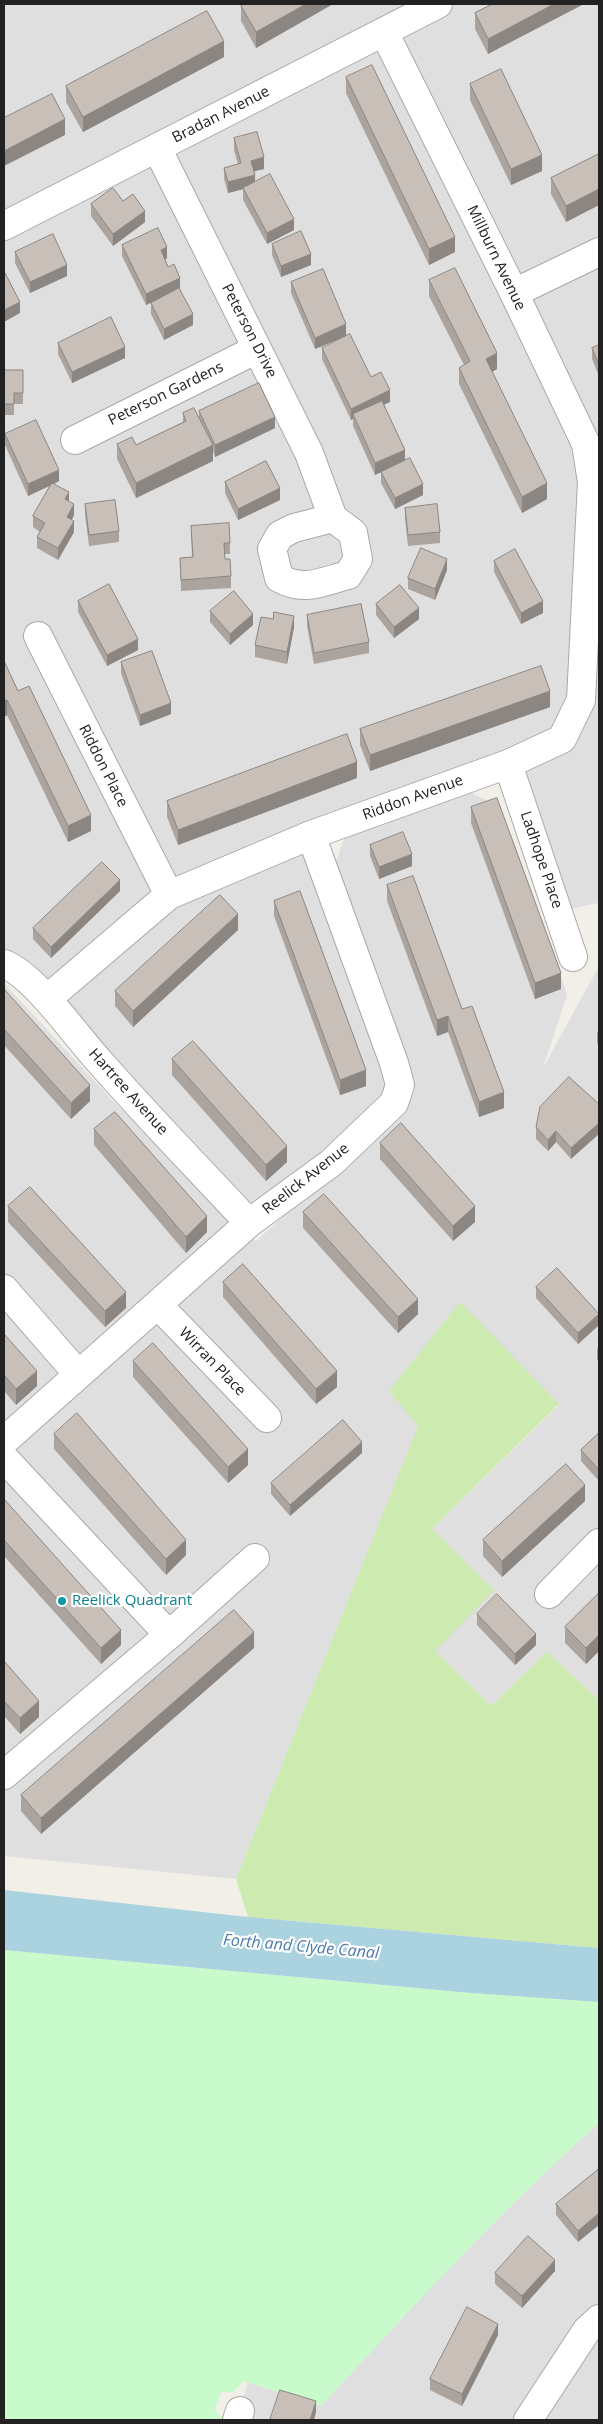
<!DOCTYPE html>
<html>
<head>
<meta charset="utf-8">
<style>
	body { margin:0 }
	#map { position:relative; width:603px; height:2424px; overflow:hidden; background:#f2efe9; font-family:"Open Sans",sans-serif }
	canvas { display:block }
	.frame { position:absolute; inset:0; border:5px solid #222; pointer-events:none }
</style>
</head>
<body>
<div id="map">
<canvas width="603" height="2424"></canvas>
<div class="frame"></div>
</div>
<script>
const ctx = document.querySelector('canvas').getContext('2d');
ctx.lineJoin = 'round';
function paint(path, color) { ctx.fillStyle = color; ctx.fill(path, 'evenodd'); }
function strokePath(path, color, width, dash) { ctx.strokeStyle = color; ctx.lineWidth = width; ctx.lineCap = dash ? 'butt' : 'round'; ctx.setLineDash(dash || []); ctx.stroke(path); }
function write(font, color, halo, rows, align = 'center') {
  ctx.font = font + ' "Open Sans",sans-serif'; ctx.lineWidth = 4.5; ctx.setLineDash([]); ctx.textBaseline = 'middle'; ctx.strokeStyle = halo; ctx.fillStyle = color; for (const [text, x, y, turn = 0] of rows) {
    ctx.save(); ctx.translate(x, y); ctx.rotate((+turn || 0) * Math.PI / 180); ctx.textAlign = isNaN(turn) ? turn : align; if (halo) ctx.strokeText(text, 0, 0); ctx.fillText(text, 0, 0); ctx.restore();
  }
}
const residential = new Path2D(`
	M4 4H599V915L597 903 558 912 508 764 311 835 400 1085 249 1223 4 964Z
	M468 791 496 805 549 941 567 995 543 1068 599 966V1700L547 1652 491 1706 435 1651 432 1529 559 1405 418 1426 236 1879 4 1856V983L113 1101 256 1241 406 1107 415 1090 407 1061 335 865 345 836Z
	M599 2123V2420H237L248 2382 321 2406 444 2272 549 2168Z`);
const grass = new Path2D(`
	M460 1302 559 1404 432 1529 494 1590 435 1651 491 1706 547 1652 599 1700V1948L248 1917 236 1879 418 1426 389 1391Z`);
const park = new Path2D(`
	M4 1950 471 1993 599 2002V2123C500 2211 411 2309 321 2406L244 2381 233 2392H221L215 2410 224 2420H4Z`);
const water = new Path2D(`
	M4 1890 248 1917 599 1948V2002L471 1993 4 1950Z`);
const street = new Path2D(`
	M384 32 514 293 586 444 592 482 599 485
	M157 148 309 453 333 518 353 533 358 559 348 575C321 582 304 592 279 578L272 549 280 535 294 528 333 518
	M4 226 438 4
	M514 293 599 252
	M75 440 257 349
	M38 636 169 895
	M508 764 573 957
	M4 964C34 975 76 1036 99 1061 147 1116 199 1169 249 1223
	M47 999 169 895 311 835 508 764 562 739 581 700 592 482
	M4 1289 78 1374
	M158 1305 267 1418
	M4 1441 249 1223 331 1163 394 1103 400 1085 394 1063 311 835
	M4 1458 169 1635
	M549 1594 599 1543
	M4 1775 169 1635 255 1558
	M237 2420 240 2411
	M528 2420 587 2330 599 2319`);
const wall = new Path2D(`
	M333 4 256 48 241 21V6Z
	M493 4 488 54 475 29V13Z
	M224 57 83 132 66 102V86Z
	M346 77 455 252 429 265 346 93Z
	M470 84 542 171 511 185 470 100Z
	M234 138 264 169 254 171 255 182 294 230 267 244 243 200V189L228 193 224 179V168L238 164 234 150Z
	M599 154V205L566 222 551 194V178Z
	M123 201 145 222 113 246 91 216V204Z
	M272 244 311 265 281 277 272 255Z
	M122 245 167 258 165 260 180 289 193 325 164 340 151 314V303L157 300 146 305 122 256Z
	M15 252 67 276 30 293 15 263Z
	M429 280 497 369 492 372 547 499 522 513 459 384V368L464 365 429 296Z
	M291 282 346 336 315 349 291 293Z
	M58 343 125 358 72 383 58 354Z
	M599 345V376L592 359V348Z
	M322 348 371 377 390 402 384 404 405 460 423 495 395 509 381 483V472L375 475 353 426V419L351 420 322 359Z
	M4 370H23V404H14V415H4Z
	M199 411 275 428 215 457 213 451V461L136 498 117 459V444L136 445 183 422V413L199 417Z
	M5 434 59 481 54 484 69 501 74 515 72 520 74 532 58 560 37 548V537L40 532 33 527V516L50 486 28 496 5 445Z
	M225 482 280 500 238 520 225 493Z
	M85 504 119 531V542L89 546 85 515Z
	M405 508 440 532V543L408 546 405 519Z
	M191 526 230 543V554H225V559L231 576V588L181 591 180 558 192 557Z
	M494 561 543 613 521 624 494 572Z
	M447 570 435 600 408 589V578Z
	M78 601 138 650 107 666 78 612Z
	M376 604 419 619 394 638 376 615Z
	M210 611 253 625 230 645 210 622Z
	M307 615 369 642V653L314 664 307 626Z
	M294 627 287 664 255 657V645Z
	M4 661 18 691 91 831 68 842 7 715 4 717Z
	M121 662 171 714 140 726 121 673Z
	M550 707 370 771 360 745V729Z
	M357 778 178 845 167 817V801Z
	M471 807 561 989 535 999 471 823Z
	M370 845 412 866 379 879 370 856Z
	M387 885 462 1009 504 1108 479 1117 448 1032 437 1036 387 901Z
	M120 891 51 958 33 939V928Z
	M274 901 366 1086 340 1095 274 916Z
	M238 930 133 1027 115 1006V991Z
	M4 989 90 1101 71 1119 4 1045Z
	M599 1030V1045L597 1043V1032Z
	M172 1059 287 1162 266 1181 172 1075Z
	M599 1104 571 1159 556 1142 548 1151 536 1139V1127Z
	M94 1129 207 1232 186 1253 94 1145Z
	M380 1143 475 1222 453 1241 380 1159Z
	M8 1206 126 1308 105 1327 8 1222Z
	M303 1212 418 1314 398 1333 303 1228Z
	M223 1282 337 1387 316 1404 223 1297Z
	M536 1287 599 1314V1325L578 1344 536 1298Z
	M4 1334 37 1386 16 1405 4 1391Z
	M599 1347V1362L597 1360V1349Z
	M133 1361 248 1465 228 1483 133 1377Z
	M599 1433V1481L581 1461V1450Z
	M54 1434 186 1555 166 1575 54 1449Z
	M362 1453 290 1516 271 1494V1483Z
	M4 1499 121 1645 101 1664 4 1556Z
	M585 1501 502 1577 483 1556V1540Z
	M599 1593V1651L586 1664 565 1643V1627Z
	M477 1614 536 1645 515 1665 477 1625Z
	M254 1648 41 1834 21 1811V1795Z
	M4 1661 39 1717 20 1734 4 1716Z
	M599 2169 578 2242 556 2215V2204Z
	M555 2271 522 2308 495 2284V2273Z
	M498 2335 462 2406 430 2390V2379Z`);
const shadedWall = new Path2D(`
	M306 4H333L256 48V32Z
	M554 4H584L488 54V39Z
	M224 41V57L83 132V117Z
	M65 119V135L4 166V151Z
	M542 155V171L511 185V169Z
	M264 157V169L251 172V161Z
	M255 175V186L228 193V182Z
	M599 189V205L566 222V206Z
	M145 211V222L113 246V234Z
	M294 219V230L267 244V233Z
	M455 237V252L429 265V249Z
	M167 247V258L161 262V250Z
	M311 254V265L281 277V266Z
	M67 265V276L30 293V282Z
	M180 278V289L146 305V294Z
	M20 302V313L4 322V310Z
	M193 314V325L164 340V329Z
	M346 324V336L315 349V338Z
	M125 347V358L72 383V372Z
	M497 353V369L486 375V359Z
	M390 390V402L355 418 353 414V419L351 420V409Z
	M275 417V428L215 457V445Z
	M213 445V461L136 498V483Z
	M405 450V461L375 475V463Z
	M59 470V481L28 496V484Z
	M547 483V499L522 513V497Z
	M423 484V495L395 509V498Z
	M280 488V500L238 520V509Z
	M69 492V504L65 499Z
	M74 504V515L67 528V517Z
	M74 521V532L58 560V548Z
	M447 559V570L435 600V589Z
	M543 601V613L521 624V613Z
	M419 608V619L394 638V627Z
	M253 614V625L230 645V634Z
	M294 616V627L287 664V652Z
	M138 639V650L107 666V655Z
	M550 691V707L370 771V755Z
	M7 700V715L4 717V701Z
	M171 703V714L140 726V715Z
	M357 762V778L178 845V830Z
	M91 815V831L68 842V826Z
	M412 854V866L379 879V867Z
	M120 880V891L51 958V947Z
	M238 914V930L133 1027V1011Z
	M561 973V989L535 999V983Z
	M448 1016V1032L437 1036V1020Z
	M366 1070V1086L340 1095V1080Z
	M90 1085V1101L71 1119V1103Z
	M504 1092V1108L479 1117V1102Z
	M599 1123V1134L571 1159V1148Z
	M556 1131V1142L548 1151V1140Z
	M287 1146V1162L266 1181V1165Z
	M475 1206V1222L453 1241V1226Z
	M207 1216V1232L186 1253V1237Z
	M126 1292V1308L105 1327V1311Z
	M418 1299V1314L398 1333V1317Z
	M599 1314V1325L578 1344V1333Z
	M37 1371V1386L16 1405V1389Z
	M337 1371V1387L316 1404V1389Z
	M362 1442V1453L290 1516V1505Z
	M248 1449V1465L228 1483V1467Z
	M585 1485V1501L502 1577V1561Z
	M186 1540V1555L166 1575V1559Z
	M121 1630V1645L101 1664V1648Z
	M254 1632V1648L41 1834V1818Z
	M536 1634V1645L515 1665V1654Z
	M599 1635V1651L586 1664V1648Z
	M39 1701V1717L20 1734V1718Z
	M599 2213V2225L578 2242V2231Z
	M555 2260V2271L522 2308V2296Z
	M498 2324V2335L462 2406V2394Z
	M316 2401V2412L314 2420H310Z`);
const building = new Path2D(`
	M244 4H306L256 32 241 6Z
	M493 4H554L488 39 475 13Z
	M207 11 224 41 83 117 66 86Z
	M372 65 455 237 429 249 346 77Z
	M501 69 542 155 511 169 470 84Z
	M52 94 65 119 4 151V118Z
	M257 132 264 157 251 161 255 175 228 182 224 168 241 163 234 138Z
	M599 154V189L566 206 551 178Z
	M270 174 294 219 267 233 243 188Z
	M113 188 123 201 133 194 145 211 113 234 91 204Z
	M158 228 167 247 161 250 168 267 174 264 180 278 146 294 122 245Z
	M301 231 311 254 281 266 272 244Z
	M53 234 67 265 30 282 15 252Z
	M455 268 497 353 486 359 547 483 522 497 459 368 470 361 429 280Z
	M323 269 346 324 315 338 291 282Z
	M5 273 20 302 4 310V274Z
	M179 288 193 314 164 329 151 303Z
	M111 317 125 347 72 372 58 343Z
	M350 334 371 377 381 372 390 390 351 409 322 348Z
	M599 345V365L592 348Z
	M4 370H23V393H14V404H4Z
	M259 383 275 417 215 445 199 411Z
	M382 401 405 450 375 463 353 414Z
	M194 408 213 445 136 483 117 444 132 437 136 445 186 421 183 413Z
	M36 420 59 470 28 484 5 434Z
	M410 458 423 484 395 498 381 472Z
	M266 461 280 488 238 509 225 482Z
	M52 483 69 492 65 499 74 504 67 517 74 521 58 548 37 537 45 523 33 516Z
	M115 500 119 531 89 535 85 504Z
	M437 504 440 532 408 535 405 508Z
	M229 523 230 543H224L225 559H230L231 576 181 580 180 558 193 557 191 526Z
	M421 548 447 559 435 589 408 578Z
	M515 549 543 601 521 613 494 561Z
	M109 584 138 639 107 655 78 601Z
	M400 585 419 608 394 627 376 604Z
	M234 591 253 614 230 634 210 611Z
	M361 604 369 642 314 653 307 615Z
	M274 612 294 616 287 652 255 645 261 617 273 619Z
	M152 651 171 703 140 715 121 662Z
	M4 661 18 691 29 686 91 815 68 826 7 700 4 701Z
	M541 666 550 691 370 755 360 729Z
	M347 734 357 762 178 830 167 801Z
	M497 798 561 973 535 983 471 807Z
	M403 832 412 854 379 867 370 845Z
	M102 862 120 880 51 947 33 928Z
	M413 876 462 1009 472 1006 504 1092 479 1102 448 1016 437 1020 387 885Z
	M300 891 366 1070 340 1080 274 901Z
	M220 895 238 914 133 1011 115 991Z
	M4 989 90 1085 71 1103 4 1029Z
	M193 1041 287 1146 266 1165 172 1059Z
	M569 1077 599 1104V1123L571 1148 556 1131 548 1140 536 1127 540 1107Z
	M115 1112 207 1216 186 1237 94 1129Z
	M401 1123 475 1206 453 1226 380 1143Z
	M30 1187 126 1292 105 1311 8 1206Z
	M324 1194 418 1299 398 1317 303 1212Z
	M243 1264 337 1371 316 1389 223 1282Z
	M557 1268 599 1314 578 1333 536 1287Z
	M4 1334 37 1371 16 1389 4 1375Z
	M153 1343 248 1449 228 1467 133 1361Z
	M77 1413 186 1540 166 1559 54 1434Z
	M343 1420 362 1442 290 1505 271 1483Z
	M599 1433V1470L581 1450Z
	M566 1464 585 1485 502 1561 483 1540Z
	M4 1499 121 1630 101 1648 4 1540Z
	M599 1593V1635L586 1648 565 1627Z
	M497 1594 536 1634 515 1654 477 1614Z
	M234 1610 254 1632 41 1818 21 1795Z
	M4 1661 39 1701 20 1718 4 1701Z
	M599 2169V2213L578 2231 556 2204Z
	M528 2236 555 2260 522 2296 495 2273Z
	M467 2307 498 2324 462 2394 430 2379Z
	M280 2390 316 2401 310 2420H270Z`);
const markers = [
	[62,1601,5,"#0f9aa8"]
];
const streetNames = [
	["Bradan Avenue",221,115,-27],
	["Millburn Avenue",496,258,64],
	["Peterson Drive",249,331,63],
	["Peterson Gardens",166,394,-26],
	["Riddon Place",103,766,63],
	["Riddon Avenue",413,798,-20],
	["Ladhope Place",541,860,71],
	["Hartree Avenue",128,1092,48],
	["Reelick Avenue",306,1179,-38],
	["Wirran Place",212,1362,46]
];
const cultureNames = [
	["Reelick Quadrant",72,1601]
];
const waterNames = [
	["Forth and Clyde Canal",301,1947,5]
];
paint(residential, '#e0dfdf');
paint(grass, '#cdebb0');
paint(park, '#c8facc');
paint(water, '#aad3df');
strokePath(street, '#a9a9a9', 30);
strokePath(street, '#fff', 28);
paint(wall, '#aba49e');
paint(shadedWall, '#8b8681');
paint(building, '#c7bfb8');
strokePath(building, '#8b8681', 1);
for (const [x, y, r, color] of markers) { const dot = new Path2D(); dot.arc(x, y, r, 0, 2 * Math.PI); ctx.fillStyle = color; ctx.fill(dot); strokePath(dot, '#fff', 2); }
write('15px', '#222', '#fff', streetNames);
write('15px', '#0d838f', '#fff', cultureNames, 'left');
write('italic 16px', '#4a7aab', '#fff', waterNames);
</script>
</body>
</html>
